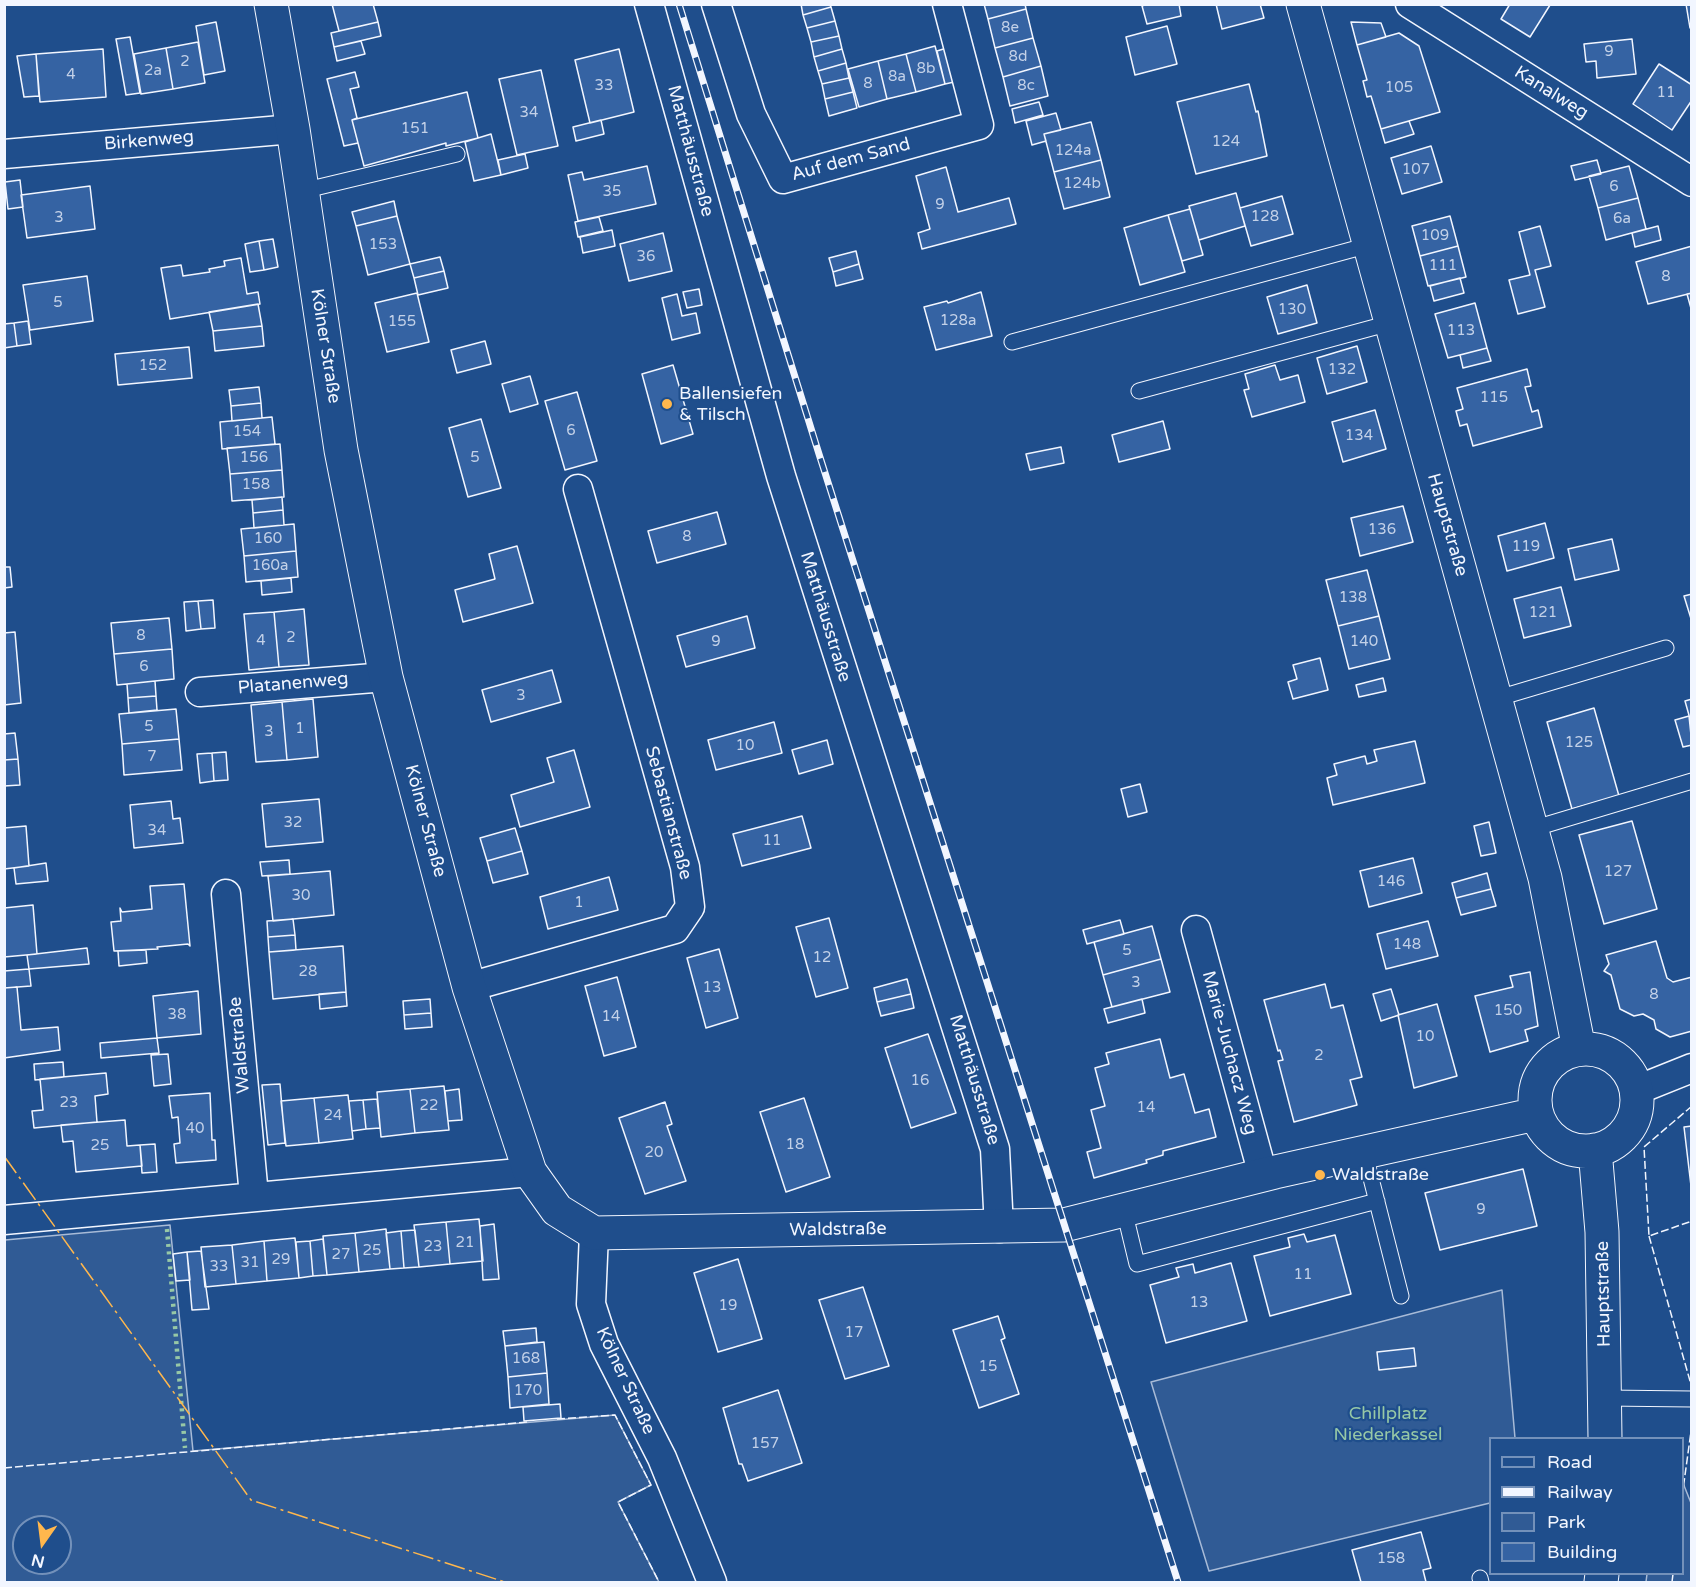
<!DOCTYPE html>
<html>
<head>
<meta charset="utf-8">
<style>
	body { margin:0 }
	#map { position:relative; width:1696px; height:1587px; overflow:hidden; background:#1f4e8c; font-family:"Varela Round",sans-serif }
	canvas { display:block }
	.frame { position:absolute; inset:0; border:6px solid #f2f6ff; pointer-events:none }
	.legend { position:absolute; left:1489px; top:1437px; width:195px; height:138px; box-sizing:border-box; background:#1f4e8c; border:2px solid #7391ba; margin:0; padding:8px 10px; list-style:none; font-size:18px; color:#f2f6ff }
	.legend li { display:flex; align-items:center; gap:12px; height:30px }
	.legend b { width:30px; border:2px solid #7391ba }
	.north { position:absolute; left:12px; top:1515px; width:60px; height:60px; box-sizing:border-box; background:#1f4e8c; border:2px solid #7391ba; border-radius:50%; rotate:194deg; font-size:16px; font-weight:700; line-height:24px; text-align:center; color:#f2f6ff }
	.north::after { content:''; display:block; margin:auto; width:21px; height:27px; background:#ffb74d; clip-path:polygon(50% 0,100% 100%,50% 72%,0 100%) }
</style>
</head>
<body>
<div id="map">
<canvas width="1696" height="1587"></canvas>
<div class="frame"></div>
<ul class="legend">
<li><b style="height:8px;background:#1f4e8c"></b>Road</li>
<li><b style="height:8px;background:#f2f6ff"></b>Railway</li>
<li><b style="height:16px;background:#305b95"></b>Park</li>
<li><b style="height:16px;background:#3563a3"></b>Building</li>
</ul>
<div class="north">N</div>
</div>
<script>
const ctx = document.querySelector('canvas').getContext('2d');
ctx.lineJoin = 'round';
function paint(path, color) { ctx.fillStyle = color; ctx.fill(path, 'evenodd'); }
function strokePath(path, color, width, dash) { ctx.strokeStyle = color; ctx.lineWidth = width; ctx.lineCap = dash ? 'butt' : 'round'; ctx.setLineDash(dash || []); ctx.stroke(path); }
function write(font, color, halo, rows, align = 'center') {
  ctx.font = font + ' "Varela Round",sans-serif'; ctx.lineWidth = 4.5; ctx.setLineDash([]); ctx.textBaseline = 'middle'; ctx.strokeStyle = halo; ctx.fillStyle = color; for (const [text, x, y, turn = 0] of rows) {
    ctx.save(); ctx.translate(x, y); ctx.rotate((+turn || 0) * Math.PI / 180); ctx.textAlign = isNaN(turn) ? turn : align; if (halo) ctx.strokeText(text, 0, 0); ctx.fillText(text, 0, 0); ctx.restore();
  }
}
const green = new Path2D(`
	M170 1225 193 1451 615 1415 651 1485 618 1502 659 1582H5V1240ZM24 1527H60V1563H24Z
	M1502 1290 1515 1438H1490V1503L1209 1571 1151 1382Z
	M1683 1483 1691 1503V1582H1646L1647 1574H1682Z`);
const building = new Path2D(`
	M332 4H373L378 22 339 31Z
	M801 4H830L831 7 803 15Z
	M984 4H1025L1026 9 988 19Z
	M1147 4H1179L1181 16 1147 24 1142 6Z
	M1216 4H1260L1264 18 1222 29Z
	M1510 4H1548L1550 5 1530 37 1501 19Z
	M1686 4H1692V28H1690Z
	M831 7 835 21 807 28 803 15Z
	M1026 9 1033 38 995 48 988 19Z
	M835 21 839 36 811 42 807 28Z
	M216 22 225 71 204 75 196 26Z
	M378 22 381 36 334 47 331 33Z
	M1351 22 1381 23 1386 37 1357 45Z
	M1167 26 1177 64 1135 75 1126 37Z
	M1399 33 1419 46 1440 112 1381 129 1371 96 1367 97 1363 81 1367 80 1357 45Z
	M839 36 842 49 814 57 811 42Z
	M130 37 140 93 126 95 116 39Z
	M1033 38 1041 66 1003 77 995 48Z
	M1632 39 1636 74 1597 78 1596 61 1586 62 1584 44Z
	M361 41 365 54 337 61 334 47Z
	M198 42 205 83 173 89 166 48Z
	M935 46 945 84 916 92 906 54Z
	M950 47 959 81 945 84 937 51Z
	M166 48 173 89 141 94 134 54Z
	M103 49 106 97 40 102 36 54Z
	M619 49 634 112 590 123 575 60Z
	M842 49 846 63 818 71 814 57Z
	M36 54 39 96 24 97 17 56Z
	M906 54 916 92 887 99 878 61Z
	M878 61 887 99 859 107 848 69Z
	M846 63 849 78 822 84 818 71Z
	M1659 64 1692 85V100L1672 130 1633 104Z
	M1041 66 1048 96 1010 106 1003 77Z
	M541 70 558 146 517 155 499 79Z
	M355 72 359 87 350 89 357 118 352 120 358 143 344 146 327 79Z
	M849 78 853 92 825 99 822 84Z
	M1249 84 1256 112 1258 111 1267 156 1196 174 1177 102Z
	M467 92 478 138 446 146V143L364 166 352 120Z
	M853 92 857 108 829 116 825 99Z
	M1039 102 1043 115 1015 123 1012 109Z
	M1056 113 1061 130 1044 134 1046 141 1032 145 1026 121Z
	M601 120 604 134 576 141 573 127Z
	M1409 121 1414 134 1385 143 1381 129Z
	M1091 122 1101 160 1054 172 1044 134Z
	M491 134 501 175 474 181 465 142Z
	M1431 146 1442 182 1402 194 1391 158Z
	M525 154 528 168 501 175 498 160Z
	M1101 160 1110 197 1064 209 1054 172Z
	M1597 160 1601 174 1575 180 1571 166Z
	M647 166 656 204 578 221 568 175 582 172 584 180Z
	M1629 166 1638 198 1598 208 1589 176Z
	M946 167 958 212 1009 198 1016 224 922 249 918 233 930 229 916 176Z
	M20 180 23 207 8 209 5 182Z
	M90 186 95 229 27 238 21 195Z
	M1236 193 1245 226 1199 240 1189 206Z
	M1282 196 1293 234 1251 246 1240 208Z
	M1638 198 1646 229 1606 240 1598 208Z
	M394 201 397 216 356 226 352 212Z
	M1190 209 1203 255 1182 261 1168 215Z
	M1168 215 1185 272 1140 285 1124 228Z
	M397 216 410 264 368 275 356 226Z
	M1450 216 1458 246 1420 256 1412 226Z
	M599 217 603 231 578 237 575 222Z
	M1540 226 1551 266 1535 270 1545 307 1518 314 1509 280 1530 275 1519 232Z
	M1658 226 1661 240 1635 247 1632 233Z
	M612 230 615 246 583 253 580 237Z
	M663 233 672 271 629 281 620 244Z
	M273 239 278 267 264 270 259 241Z
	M259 241 264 270 250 272 245 244Z
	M1458 246 1466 277 1428 286 1420 256Z
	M1692 246V293L1648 304 1636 262Z
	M856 251 859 264 833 272 829 258Z
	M440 257 444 271 414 278 410 264Z
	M241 258 247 294 258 292 260 304 170 319 161 268 181 265 183 276 210 272 209 269 225 266 224 261Z
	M859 264 863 279 836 286 833 272Z
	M444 271 448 288 418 295 414 278Z
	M87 276 93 321 30 330 23 285Z
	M1460 278 1464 293 1434 301 1430 286Z
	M1307 285 1317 323 1278 334 1267 297Z
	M699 289 702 305 687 308 683 292Z
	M981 292 992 336 936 350 924 307 947 301 948 303Z
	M417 293 429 342 387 352 375 303Z
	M1692 293V312L1687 294Z
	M677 294 682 316 696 313 700 333 672 340 662 298Z
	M1475 303 1487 348 1448 358 1435 314Z
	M258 304 262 326 213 331 209 312Z
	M28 321 31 344 17 346 14 323Z
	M14 323 17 346 4 348V324Z
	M262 326 264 346 215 351 213 331Z
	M485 341 491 364 457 373 451 350Z
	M1357 346 1367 382 1327 394 1317 358Z
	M189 347 192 378 118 385 115 354Z
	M1487 348 1491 361 1463 368 1460 355Z
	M673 365 693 434 661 444 642 374Z
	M1275 365 1280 380 1298 375 1305 402 1252 417 1244 390 1249 389 1245 374Z
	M1527 369 1531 386 1525 387 1532 412 1538 410 1542 427 1473 446 1467 424 1460 426 1456 411 1463 409 1457 388Z
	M530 376 538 404 510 412 502 384Z
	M259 387 261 403 231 406 229 390Z
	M577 392 597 461 565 470 545 401Z
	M261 403 262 418 232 421 231 406Z
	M1375 410 1386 449 1343 462 1332 422Z
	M272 417 275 444 222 449 220 422Z
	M481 419 501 488 468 497 449 428Z
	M1163 421 1170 449 1119 462 1112 435Z
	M280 444 282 470 230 474 227 448Z
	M1061 447 1064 463 1030 470 1026 454Z
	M282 470 284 497 232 501 230 474Z
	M282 497 283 510 253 513 252 500Z
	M1403 506 1413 542 1360 556 1351 518Z
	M283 510 284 525 254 528 253 513Z
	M717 512 726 544 657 563 648 531Z
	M1545 523 1554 558 1507 571 1498 536Z
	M294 524 296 551 244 556 241 529Z
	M1612 539 1619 570 1575 580 1568 549Z
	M517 546 533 603 463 622 455 590 495 579 489 554Z
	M296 551 298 577 246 582 244 556Z
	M4 567H10L12 587 4 588Z
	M1367 570 1379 616 1338 626 1326 580Z
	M291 578 292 592 262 595 261 581Z
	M1561 587 1571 626 1524 638 1514 599Z
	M1692 594V622L1684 596Z
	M213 600 215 628 201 629 198 601Z
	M198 601 201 629 186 631 184 602Z
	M304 609 309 665 279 667 274 612Z
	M274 612 279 667 249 670 244 614Z
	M747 616 755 648 686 667 677 636Z
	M1379 616 1390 659 1349 669 1338 626Z
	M169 618 172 649 114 654 111 623Z
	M15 632 21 703 4 705V633Z
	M172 649 174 679 117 685 114 654Z
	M1320 658 1328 690 1293 699 1288 682 1297 679 1293 665Z
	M552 670 561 702 491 722 482 690Z
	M1383 678 1386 691 1359 697 1356 685Z
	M155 681 156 696 128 698 127 684Z
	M156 696 157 710 129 713 128 698Z
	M313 699 318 757 287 760 282 702Z
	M1692 699V726L1685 701Z
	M282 702 287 760 256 762 251 705Z
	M1594 708 1619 796 1572 809 1547 722Z
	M176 709 179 739 122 744 119 714Z
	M1689 716 1692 745 1683 747 1675 720Z
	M774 722 782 753 716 770 708 740Z
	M15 733 18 759 4 760V734Z
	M179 739 182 770 124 775 122 744Z
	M827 740 833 764 799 774 792 750Z
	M1415 741 1425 783 1333 805 1327 778 1337 775 1334 764 1365 756 1367 764 1377 761 1374 750Z
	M574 750 590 807 520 827 511 795 554 782 547 758Z
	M226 752 228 780 214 781 212 753Z
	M212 753 214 781 200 783 197 754Z
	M18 759 20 785 4 786V760Z
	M1140 784 1147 812 1128 817 1121 789Z
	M319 799 323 842 266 847 262 804Z
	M171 801 173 819 180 818 183 843 134 848 130 805Z
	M802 816 811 848 742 866 733 834Z
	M1632 821 1657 909 1604 924 1579 835Z
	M1489 822 1496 853 1481 856 1474 826Z
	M26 826 29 866 4 869V828Z
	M515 828 522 851 487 861 480 838Z
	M522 851 528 874 493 883 487 861Z
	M1413 858 1422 893 1369 907 1360 871Z
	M289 860 290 874 262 876 260 862Z
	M46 863 48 881 16 884 14 868Z
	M330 871 334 915 273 921 268 876Z
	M1487 873 1491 889 1456 898 1452 883Z
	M609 877 618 910 548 929 540 897Z
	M184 884 190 946 188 944 157 947 158 949 114 951 111 922 121 921 120 908 122 912 152 909 150 886Z
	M1491 889 1496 906 1461 915 1456 898Z
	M33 905 37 954 4 957V908Z
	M829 918 848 988 816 997 796 927Z
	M293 919 295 935 268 937 267 921Z
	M1120 920 1124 934 1087 944 1083 930Z
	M1428 921 1438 956 1386 969 1377 934Z
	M1152 926 1161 959 1103 975 1094 942Z
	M295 935 296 950 269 952 268 937Z
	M1656 941 1667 978 1673 982 1692 977V1031L1670 1037 1656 1029 1654 1020 1643 1014 1634 1016 1620 1009 1611 975 1604 971 1609 964 1606 955Z
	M343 946 346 992 273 999 269 952Z
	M87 948 89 964 29 969 27 955Z
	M719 949 738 1018 706 1028 687 958Z
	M146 950 147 963 119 966 118 951Z
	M1161 959 1170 992 1112 1007 1103 975Z
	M29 969 31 986 4 988V971Z
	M1530 972 1538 1026 1525 1030 1528 1041 1490 1052 1475 996 1513 987 1510 976Z
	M617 977 636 1047 604 1056 585 986Z
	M907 979 911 994 877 1002 874 988Z
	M1325 984 1331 1008 1343 1005 1362 1077 1350 1080 1357 1105 1294 1122 1278 1061 1283 1060 1280 1050 1278 1051 1264 1000Z
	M17 987 21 1030 58 1027 60 1050 4 1058V988Z
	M1391 989 1399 1015 1381 1021 1373 994Z
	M198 991 201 1034 157 1038 153 996Z
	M346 992 347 1006 320 1009 319 994Z
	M911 994 914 1008 881 1016 877 1002Z
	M430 999 431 1013 404 1015 403 1001Z
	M1142 999 1145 1013 1108 1023 1104 1009Z
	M1437 1004 1457 1076 1414 1088 1398 1015Z
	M431 1013 432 1027 405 1029 404 1015Z
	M928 1034 956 1113 911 1128 885 1048Z
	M157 1038 159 1053 101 1058 100 1043Z
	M1160 1039 1170 1078 1184 1074 1195 1113 1209 1109 1216 1137 1163 1151V1155L1146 1160 1147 1163 1094 1178 1087 1152 1101 1148 1091 1110 1105 1106 1095 1068 1109 1064 1106 1053Z
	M168 1054 171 1084 154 1086 151 1055Z
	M63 1062 64 1077 35 1080 34 1064Z
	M106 1073 108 1094 95 1096 97 1122 34 1128 32 1111 43 1110 40 1079Z
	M280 1084 285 1143 268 1145 262 1085Z
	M444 1086 449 1130 415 1133 410 1089Z
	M410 1089 415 1133 381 1137 377 1092Z
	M459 1089 462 1120 448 1121 445 1091Z
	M210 1093 212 1140H215L216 1160 176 1163 174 1144 180 1143 178 1117 172 1118 169 1096Z
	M348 1095 353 1139 319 1143 314 1098Z
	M314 1098 319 1143 286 1146 281 1101Z
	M804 1098 830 1177 786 1192 760 1112Z
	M377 1099 380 1128 366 1129 363 1100Z
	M363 1100 366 1129 352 1131 349 1101Z
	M665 1102 672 1124 667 1126 686 1181 645 1194 619 1118Z
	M125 1120 127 1146 140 1145 142 1166 76 1172 73 1141 63 1142 61 1125Z
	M1692 1126V1186H1691L1684 1127Z
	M155 1144 157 1172 142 1173 140 1145Z
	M1523 1169 1537 1226 1440 1250 1425 1193Z
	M479 1219 483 1261 450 1264 446 1222Z
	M446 1222 450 1264 419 1267 414 1225Z
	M494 1224 499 1279 483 1280 480 1226Z
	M386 1229 390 1269 359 1272 355 1233Z
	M415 1230 419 1267 404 1268 401 1231Z
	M401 1231 404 1268 390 1269 386 1233Z
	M355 1233 359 1272 327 1275 323 1236Z
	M1304 1234 1307 1242 1335 1235 1351 1294 1270 1316 1254 1256 1290 1247 1288 1238Z
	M295 1238 299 1278 267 1281 264 1241Z
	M323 1239 327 1275 313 1276 310 1241Z
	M264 1241 267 1281 236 1284 232 1245Z
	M310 1241 313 1276 299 1278 296 1242Z
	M232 1245 236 1284 205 1287 201 1247Z
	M201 1251 209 1309 192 1310 187 1252Z
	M187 1252 190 1280 176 1281 173 1254Z
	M738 1259 762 1339 718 1352 694 1273Z
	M1231 1263 1247 1321 1166 1343 1150 1285 1179 1277 1176 1268 1193 1264 1195 1273Z
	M863 1287 889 1366 845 1379 819 1300Z
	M998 1316 1005 1338 1001 1340 1019 1394 979 1408 953 1330Z
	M536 1328 537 1342 505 1346 503 1331Z
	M544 1342 547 1373 508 1377 505 1346Z
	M1414 1348 1416 1366 1379 1370 1377 1352Z
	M547 1373 549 1404 510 1408 508 1377Z
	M778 1390 802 1463 748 1481 742 1464H739L723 1408Z
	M560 1404 561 1418 524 1421 523 1407Z
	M1421 1532 1431 1568 1423 1570 1426 1582H1361L1352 1550Z`);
const service = new Path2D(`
	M302 191 457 154
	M1012 342 1369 245
	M1139 391 1390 323
	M1495 699 1666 648
	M1532 829 1692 781
	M1364 1151 1401 1296
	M1124 1210 1137 1264 1377 1201
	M1606 1398 1692 1399
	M1480 1578 1481 1582`);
const minor = new Path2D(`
	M649 4 781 476 995 1149 999 1228
	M716 4 751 114 783 179 979 125 947 4
	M1410 4 1692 182
	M4 154 293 129
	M200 692 386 677
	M226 894 254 1196
	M1196 930 1263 1175
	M469 987 675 929 690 907 685 867 578 489
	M1637 1090 1692 1068
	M4 1220 530 1172
	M594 1233 591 1304 604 1344 662 1458 712 1582`);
const tertiary = new Path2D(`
	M271 4 293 129 341 450 386 677 469 987 530 1172 557 1210 594 1233 1064 1225 1275 1172 1536 1114
	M1303 4 1545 878 1579 1049
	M1535 1100a51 51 0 1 1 102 0a51 51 0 1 1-102 0Z
	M1595 1150 1602 1232 1605 1438
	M1601 1582 1602 1574`);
const rail = new Path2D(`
	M679 4 819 454 1178 1582`);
const hedge = new Path2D(`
	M167 1229 185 1448`);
const fence = new Path2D(`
	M1692 1106 1644 1147 1649 1236 1692 1221
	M1649 1236 1692 1388
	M557 1419 615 1415 651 1485 618 1502 659 1582
	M4 1468 527 1422
	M1682 1497 1692 1424
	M1672 1582 1673 1574`);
const power = new Path2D(`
	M4 1156 251 1500 505 1582`);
const markers = [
	[667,404,6,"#ffb74d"],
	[1320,1175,6,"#ffb74d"]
];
const numberNames = [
	["8e",1010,28],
	["9",1609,52],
	["8d",1018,57],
	["2",185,62],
	["8b",926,69],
	["2a",153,71],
	["4",71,75],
	["8a",897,77],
	["8",868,84],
	["33",604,86],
	["8c",1026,86],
	["105",1399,88],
	["11",1666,93],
	["34",529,113],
	["151",415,129],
	["124",1226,142],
	["124a",1073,151],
	["107",1416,170],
	["124b",1082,184],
	["6",1614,187],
	["35",612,192],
	["9",940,205],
	["128",1265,217],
	["3",59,218],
	["6a",1622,219],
	["109",1435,236],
	["153",383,245],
	["36",646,257],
	["111",1443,266],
	["8",1666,277],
	["5",58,303],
	["130",1292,310],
	["128a",958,321],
	["155",402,322],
	["113",1461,331],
	["152",153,366],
	["132",1342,370],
	["115",1494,398],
	["6",571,431],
	["154",247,432],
	["134",1359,436],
	["156",254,458],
	["5",475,458],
	["158",256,485],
	["136",1382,530],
	["8",687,537],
	["160",268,539],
	["119",1526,547],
	["160a",270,566],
	["138",1353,598],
	["121",1543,613],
	["8",141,636],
	["2",291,638],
	["4",261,641],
	["9",716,642],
	["140",1364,642],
	["6",144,667],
	["3",521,696],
	["5",149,727],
	["1",300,729],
	["3",269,732],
	["125",1579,743],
	["10",745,746],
	["7",152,757],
	["32",293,823],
	["34",157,831],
	["11",772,841],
	["127",1618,872],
	["146",1391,882],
	["30",301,896],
	["1",579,903],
	["148",1407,945],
	["5",1127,951],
	["12",822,958],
	["28",308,972],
	["3",1136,983],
	["13",712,988],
	["8",1654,995],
	["150",1508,1011],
	["38",177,1015],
	["14",611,1017],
	["10",1425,1037],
	["2",1319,1056],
	["16",920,1081],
	["23",69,1103],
	["22",429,1106],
	["14",1146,1108],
	["24",333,1116],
	["40",195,1129],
	["18",795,1145],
	["25",100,1146],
	["20",654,1153],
	["9",1481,1210],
	["21",465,1243],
	["23",433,1247],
	["25",372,1251],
	["27",341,1255],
	["29",281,1260],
	["31",250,1263],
	["33",219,1267],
	["11",1303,1275],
	["13",1199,1303],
	["19",728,1306],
	["17",854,1333],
	["168",526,1359],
	["15",988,1367],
	["170",528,1391],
	["157",765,1444],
	["158",1391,1559]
];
const streetNames = [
	["Kanalweg",1551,93,32],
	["Birkenweg",149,141,-5],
	["Matthäusstraße",690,151,75],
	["Auf dem Sand",851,160,-15],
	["Kölner Straße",325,346,81],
	["Hauptstraße",1447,525,74],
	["Matthäusstraße",825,617,73],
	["Platanenweg",293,684,-5],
	["Sebastianstraße",668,813,75],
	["Kölner Straße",425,821,75],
	["Waldstraße",240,1045,-95],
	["Marie-Juchacz Weg",1229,1053,75],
	["Matthäusstraße",974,1080,73],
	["Waldstraße",838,1230,-1],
	["Hauptstraße",1604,1294,-91],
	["Kölner Straße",625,1381,65]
];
const poiNames = [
	["Ballensiefen",679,394],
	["& Tilsch",679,415],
	["Waldstraße",1332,1175]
];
const parkNames = [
	["Chillplatz",1388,1414],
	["Niederkassel",1388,1435]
];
paint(green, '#305b95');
strokePath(green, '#a8bbd7', 1.5);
paint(building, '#3563a3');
strokePath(building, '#f2f6ff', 1.5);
strokePath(service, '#f2f6ff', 17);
strokePath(minor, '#f2f6ff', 31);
strokePath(tertiary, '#f2f6ff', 35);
strokePath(service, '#1f4e8c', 15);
strokePath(minor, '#1f4e8c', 28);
strokePath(tertiary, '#1f4e8c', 33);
strokePath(rail, '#f2f6ff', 7);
strokePath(rail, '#1f4e8c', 4.5, [14]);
strokePath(hedge, '#97c8a6', 4.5, [3, 4.5]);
strokePath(fence, '#f2f6ff', 1.5, [8, 3]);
strokePath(power, '#ffb74d', 1.5, [21, 4.5, 3, 4.5]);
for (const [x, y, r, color] of markers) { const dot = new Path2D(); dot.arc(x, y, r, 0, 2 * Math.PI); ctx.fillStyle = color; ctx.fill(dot); strokePath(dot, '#1f4e8c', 2); }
write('15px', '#c3d1e8', null, numberNames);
write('18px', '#f2f6ff', '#1f4e8c', streetNames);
write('18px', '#f2f6ff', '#1f4e8c', poiNames, 'left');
write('18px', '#97c8a6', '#1f4e8c', parkNames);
</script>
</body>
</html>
